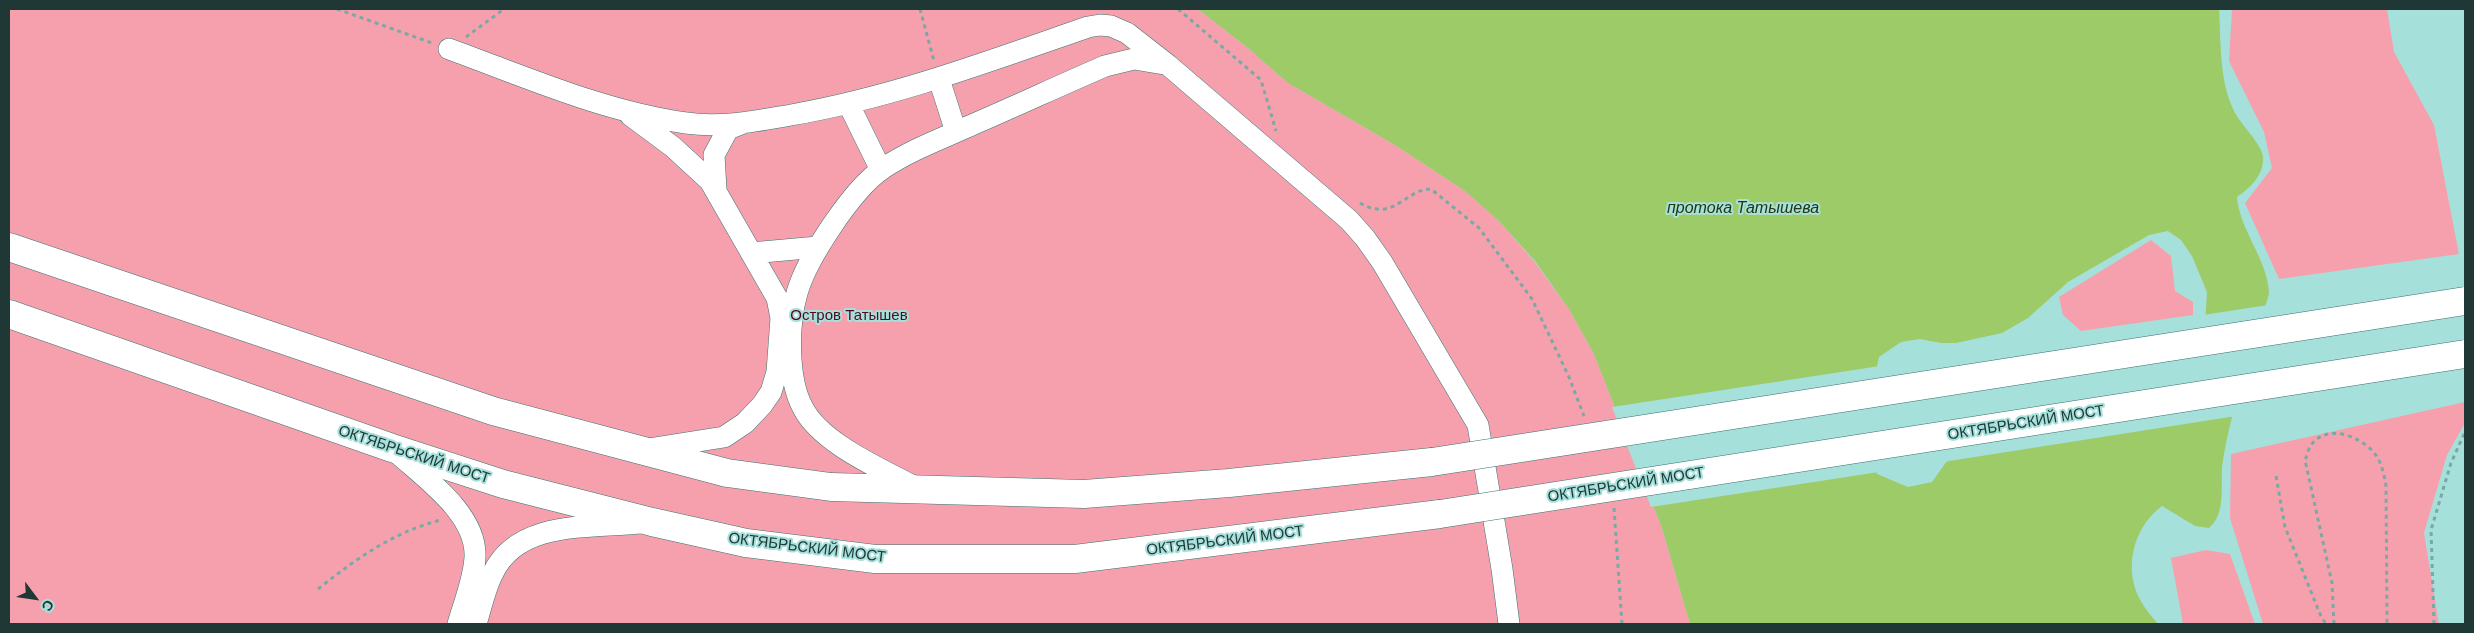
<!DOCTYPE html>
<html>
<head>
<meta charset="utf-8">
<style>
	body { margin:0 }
	#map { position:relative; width:2474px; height:633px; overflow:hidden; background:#a6e0db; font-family:Helvetica,sans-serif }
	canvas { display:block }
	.frame { position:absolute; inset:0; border:10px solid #1f3735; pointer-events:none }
	.north { position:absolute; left:10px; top:573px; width:50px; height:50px; -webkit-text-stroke:4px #a6e0db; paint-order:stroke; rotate:121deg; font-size:14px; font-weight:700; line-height:20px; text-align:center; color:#1f3735 }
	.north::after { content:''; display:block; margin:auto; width:18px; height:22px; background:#1f3735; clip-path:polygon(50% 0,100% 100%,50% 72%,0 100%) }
</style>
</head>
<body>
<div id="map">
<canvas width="2474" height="633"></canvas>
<div class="frame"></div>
<div class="north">С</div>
</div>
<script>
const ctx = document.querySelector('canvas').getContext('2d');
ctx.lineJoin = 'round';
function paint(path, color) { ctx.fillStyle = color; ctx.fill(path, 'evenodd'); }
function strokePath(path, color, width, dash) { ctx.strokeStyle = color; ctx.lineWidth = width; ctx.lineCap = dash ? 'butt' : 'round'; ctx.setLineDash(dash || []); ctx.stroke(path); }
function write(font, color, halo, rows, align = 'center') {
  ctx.font = font + ' Helvetica,sans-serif'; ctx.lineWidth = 4; ctx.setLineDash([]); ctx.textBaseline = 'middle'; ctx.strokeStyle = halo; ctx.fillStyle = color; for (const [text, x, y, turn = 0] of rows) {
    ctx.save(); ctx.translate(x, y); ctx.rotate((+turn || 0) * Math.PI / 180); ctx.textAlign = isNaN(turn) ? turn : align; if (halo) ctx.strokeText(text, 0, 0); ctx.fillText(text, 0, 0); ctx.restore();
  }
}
const green = new Path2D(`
	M9 9H1198L1248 48 1288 83 1395 145 1465 191 1499 221 1534 261 1569 309 1594 354 1662 528 1690 624H9Z
	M2232 9H2387L2394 52 2434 125 2459 254 2279 279 2245 203 2272 168 2264 132 2229 61Z
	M2151 240 2171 256 2175 291 2193 302V315L2081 331 2063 315 2059 297Z
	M2465 402V423L2447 455 2424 533 2439 624H2263L2230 518 2231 454Z
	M2206 550 2230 554 2255 624H2183L2171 558Z`);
const water = new Path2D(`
	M1198 9H2219C2221 42 2219 80 2234 111 2240 124 2262 144 2263 157 2264 175 2251 187 2237 197 2240 232 2268 259 2269 294 2253 347 2232 406 2223 460 2219 482 2228 512 2209 528L2195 526 2162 506C2133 527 2122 571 2142 603 2146 610 2152 617 2158 624H1690L1662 528 1594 354 1569 309 1535 261 1499 221 1465 191 1395 145 1288 83 1248 48ZM2168 231 2181 240 2192 256 2207 292 2203 359 2173 403 1957 447 1932 482 1908 487 1877 474 1862 437 1879 357 1901 342 1920 339 1941 343H1956L2002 333 2028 318 2068 282 2149 235Z`);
const pier = new Path2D(`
	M2268 305 2236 416 1943 462 1956 445 2172 400 2200 358 2203 315Z
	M1880 366 1864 437 1879 472 1651 507 1612 407Z`);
const path = new Path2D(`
	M337 9 432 43
	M920 9 934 61
	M1178 9 1261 80 1276 131
	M466 37 504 9
	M1360 203C1394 223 1405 189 1431 189L1479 228 1532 299 1569 377 1584 416
	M2276 476 2285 527 2322 619 2327 624
	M1614 508 1622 624
	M318 589C356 559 393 532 441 520
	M2334 624 2332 583 2305 460C2307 456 2308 449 2311 445 2327 423 2361 436 2375 454 2382 463 2384 475 2386 486L2387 624
	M2434 624 2431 530 2451 463 2465 432`);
const minor = new Path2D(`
	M449 49C526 77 605 112 686 123 722 128 756 121 791 115 894 97 990 61 1088 27L1100 25 1111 26 1127 33 1168 65 1349 220 1365 238 1382 262 1478 425 1502 569 1509 624
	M939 79 956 132
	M849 105 881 170
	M630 115 673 147 710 181 777 298 781 318 777 372 771 392 762 405 745 423 724 437 648 449
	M716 189 714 155 728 129 741 124
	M751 253 818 247
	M394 450C423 477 477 513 475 557 474 579 464 603 458 624
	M920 490C885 470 822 445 803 408 787 379 788 324 797 293 807 258 852 190 882 169 910 150 943 138 974 124 1018 105 1061 85 1105 66L1134 59 1164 64
	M476 624C481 608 485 588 493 573 518 520 590 528 639 523`);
const major = new Path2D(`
	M9 247 493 411 727 473 831 487 1084 494 1229 483 1432 462
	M9 314 392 448 503 484 652 522 746 543 875 559H1075L1440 514`);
const majorBridge = new Path2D(`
	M1432 462 2465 301
	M1440 514 2465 354`);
const parkNames = [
	["Остров Татышев",849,316]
];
const streetNames = [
	["ОКТЯБРЬСКИЙ МОСТ",2026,423,-9],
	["ОКТЯБРЬСКИЙ МОСТ",414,455,18],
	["ОКТЯБРЬСКИЙ МОСТ",1626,485,-9],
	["ОКТЯБРЬСКИЙ МОСТ",1225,541,-7],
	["ОКТЯБРЬСКИЙ МОСТ",807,548,7]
];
const waterNames = [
	["протока Татышева",1743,209]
];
paint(green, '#f7a0ad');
paint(water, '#9ccb67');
paint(pier, '#a6e0db');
strokePath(minor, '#3a726f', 22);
strokePath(major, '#3a726f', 29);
strokePath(path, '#7aa9a5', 3, [4, 4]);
strokePath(minor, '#fff', 21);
strokePath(major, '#fff', 28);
strokePath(majorBridge, '#3a726f', 29, []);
strokePath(majorBridge, '#fff', 28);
write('15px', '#510a1f', '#a6e0db', parkNames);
write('15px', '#1f3735', '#a6e0db', streetNames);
write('italic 16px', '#23360c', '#a6e0db', waterNames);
</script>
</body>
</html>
